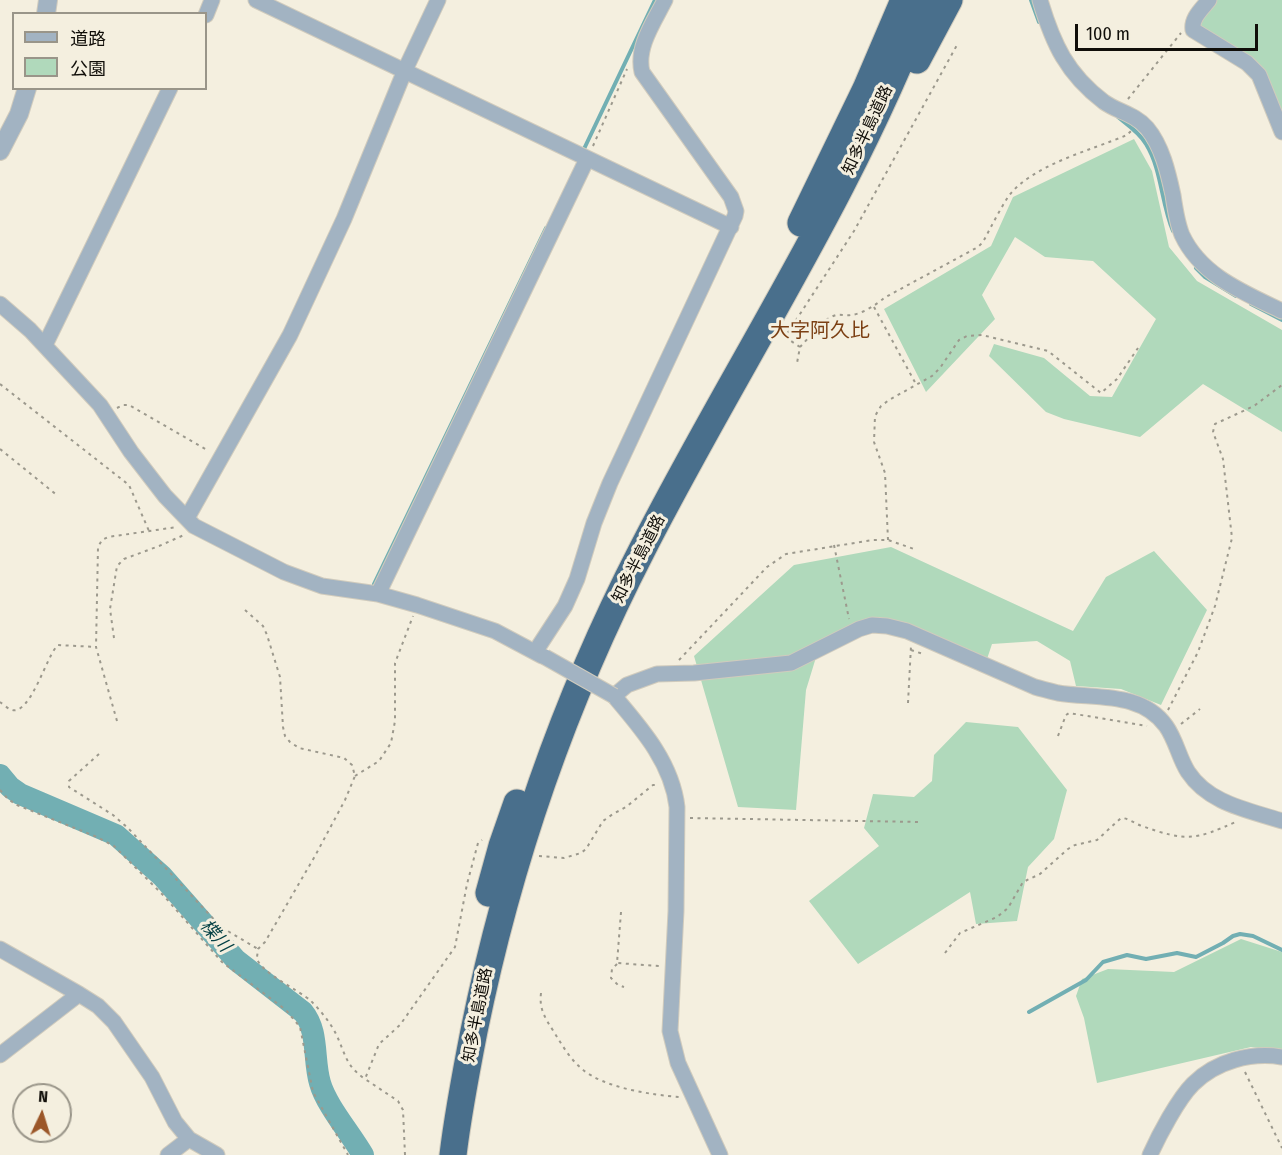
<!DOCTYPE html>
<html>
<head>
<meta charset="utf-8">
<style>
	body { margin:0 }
	#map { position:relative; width:1282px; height:1155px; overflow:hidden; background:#f4efdf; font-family:"Fira Sans Condensed","Noto Sans JP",sans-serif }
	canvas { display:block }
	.legend { position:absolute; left:12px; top:12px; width:195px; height:78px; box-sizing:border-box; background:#f4efdf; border:2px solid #999589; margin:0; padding:8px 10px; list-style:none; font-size:18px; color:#100e09 }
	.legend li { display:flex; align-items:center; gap:12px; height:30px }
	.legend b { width:30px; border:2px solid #999589 }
	.north { position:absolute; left:12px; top:1083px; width:60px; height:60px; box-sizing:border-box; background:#f4efdf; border:2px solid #999589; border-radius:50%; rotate:4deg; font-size:16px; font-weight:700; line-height:24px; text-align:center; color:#100e09 }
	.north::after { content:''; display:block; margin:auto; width:21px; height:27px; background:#9b5729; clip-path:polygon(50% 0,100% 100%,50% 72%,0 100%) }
	.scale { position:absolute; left:1075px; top:24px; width:183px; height:27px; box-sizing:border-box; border:3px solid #100e09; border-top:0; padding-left:8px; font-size:18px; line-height:21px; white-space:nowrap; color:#100e09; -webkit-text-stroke:4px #f4efdf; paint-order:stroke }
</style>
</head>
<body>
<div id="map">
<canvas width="1282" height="1155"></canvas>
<ul class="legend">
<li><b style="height:8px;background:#a2b3c2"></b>道路</li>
<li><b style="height:16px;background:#b0d9bb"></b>公園</li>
</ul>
<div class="north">N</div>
<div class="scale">100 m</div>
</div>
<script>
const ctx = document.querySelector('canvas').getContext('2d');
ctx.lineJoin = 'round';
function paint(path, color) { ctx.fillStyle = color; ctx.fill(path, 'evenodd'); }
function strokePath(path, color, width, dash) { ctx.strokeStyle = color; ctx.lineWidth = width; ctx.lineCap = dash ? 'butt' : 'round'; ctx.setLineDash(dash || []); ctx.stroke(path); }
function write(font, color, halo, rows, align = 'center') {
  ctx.font = font + ' "Fira Sans Condensed","Noto Sans JP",sans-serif'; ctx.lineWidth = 6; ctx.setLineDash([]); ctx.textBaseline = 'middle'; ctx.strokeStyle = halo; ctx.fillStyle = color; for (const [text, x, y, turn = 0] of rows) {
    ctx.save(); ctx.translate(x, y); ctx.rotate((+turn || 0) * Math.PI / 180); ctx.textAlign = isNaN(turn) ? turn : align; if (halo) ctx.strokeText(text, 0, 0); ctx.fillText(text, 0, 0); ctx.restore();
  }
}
const green = new Path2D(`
	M1214 0H1282V120L1262 73 1197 30 1196 21Z
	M1134 139 1152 171 1169 247 1197 281 1282 330V432L1203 384 1140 437 1064 419 1046 412 989 356 994 344 1044 358 1090 396 1112 397 1156 319 1093 261 1045 257 1015 237 982 295 995 319 926 392 884 309 991 246 1013 197Z
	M891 547 1073 631 1106 577 1154 551 1207 610 1161 705 1121 689 1076 686 1070 661 1037 641 992 644 987 659 894 620 821 641 806 690 796 810 738 807 694 656 794 565Z
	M966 722 1018 727 1067 790 1054 839 1028 867 1017 921 976 924 970 892 858 964 809 901 879 846 864 828 873 794 914 797 932 781 934 755Z
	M1241 939 1282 952V1051L1251 1047 1097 1083 1084 1018 1076 996 1082 979 1108 969 1174 972Z`);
const stream = new Path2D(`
	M1031 0 1039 22
	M1118 117C1128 125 1140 133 1146 144 1162 170 1161 203 1173 231
	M583 151 655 0
	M1196 268 1205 277 1236 296
	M1251 304 1282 320
	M374 584 546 228
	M1029 1012 1086 980 1103 962 1127 955 1146 959 1177 953 1196 957 1223 943 1233 936 1240 934 1253 936 1282 950`);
const river = new Path2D(`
	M0 775 10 787 20 794 116 835 162 876 236 960 303 1012C319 1031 313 1060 320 1083 326 1105 351 1134 363 1155`);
const path = new Path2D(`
	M1128 99 1181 33
	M593 146 627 69
	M874 307 917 386
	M783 335 785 337 854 231 957 45
	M785 337 800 347 797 363
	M800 347C810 337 822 319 836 315 841 314 846 316 851 315 862 314 876 305 884 298L978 247 983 242C991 227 999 211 1008 197 1031 165 1092 150 1127 135L1131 131
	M0 384 129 485 149 531
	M117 408 123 405H129L209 451
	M0 449 58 496
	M888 540 885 473 874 442 875 416 881 406 889 400 932 376 940 368 959 340 967 336 982 335 1048 351 1101 393 1117 379 1138 348
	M834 545 849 619
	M245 610 263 626 267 635 280 677 283 727 285 736 290 742 299 748 344 758 352 765 355 776 345 800 315 856 265 942 258 949C258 952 257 955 257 958 259 972 299 990 311 1001 320 1010 330 1022 336 1034 346 1055 345 1065 365 1079
	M114 638 110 609 117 566 124 559 159 546 184 535
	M911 650 923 654
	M679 660 767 567 786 554 873 540H888L917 550
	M0 702C3 704 8 709 12 710 31 715 47 654 58 645L96 647
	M908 703 911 646
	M1168 710 1198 652 1215 606 1232 538 1223 459 1213 432 1215 424 1254 406 1282 385
	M117 721 96 647 98 547 102 540 108 537 177 527
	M1181 724 1200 709
	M1058 736 1066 715 1069 713 1147 726
	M99 754 69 781V787L113 815 128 828 221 927 258 949
	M355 776 379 761 391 743 395 721V663L413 616
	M0 790 8 799 17 805 97 837 114 846 164 896 222 962 286 1010 300 1027 313 1092 348 1155
	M690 818 918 822
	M539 856 564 858 581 853 586 849 603 821 613 814 626 807 653 785H658
	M621 912 617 963 659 966
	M945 953 960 933 997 917 1008 908 1023 882 1040 874 1068 849 1075 845 1097 840 1121 818C1129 818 1135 824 1142 826 1187 842 1195 840 1238 821
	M617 964 612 969 611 978 618 985 624 987
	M541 993C539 1009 545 1018 554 1032 562 1045 570 1059 582 1069 604 1088 652 1095 680 1097
	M1245 1072 1282 1148
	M405 1155 403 1110 398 1101 365 1079 379 1044 400 1025 455 947 467 884 478 843 482 840`);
const minor = new Path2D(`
	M256 0 731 227
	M1040 0C1053 44 1067 74 1104 102 1118 112 1135 114 1147 128 1162 146 1168 172 1173 195 1175 209 1177 223 1182 235 1201 276 1245 293 1282 311
	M1209 0C1202 9 1191 18 1193 30L1247 63 1259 75 1282 132
	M206 15 212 0
	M0 304 30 330 100 405 131 452 165 496 194 526 284 572 322 586 378 594 417 605 495 631 542 656
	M45 345 170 88
	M187 518 290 335 344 219 405 70 438 0
	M378 594 587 159
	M535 652 565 606 577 579 594 523 610 483 735 216 736 211 731 197 642 72C636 47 654 22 665 0
	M0 949 79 994 98 1006 114 1022 152 1077 175 1122 189 1139 217 1155
	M0 1055 79 994
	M168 1155 189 1139
	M720 1155 678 1063 670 1031 676 911 677 807C672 763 642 729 614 696L627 685 657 674 694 673 791 663 859 629 872 625 887 626 907 631 1035 687C1042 689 1050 691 1058 693 1095 699 1141 691 1166 726 1176 740 1179 758 1188 772 1209 804 1249 810 1282 821
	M1150 1155C1159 1135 1178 1099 1193 1084 1216 1061 1251 1052 1282 1057`);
const tertiary = new Path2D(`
	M46 14 48 0
	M0 151 19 114 27 88`);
const motorway = new Path2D(`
	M917 60 949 0
	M801 223 866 89 904 0
	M489 893 502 846 517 803
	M453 1155C458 1113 466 1072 474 1031 508 864 564 701 642 550 736 366 852 193 925 0`);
const minorBridge = new Path2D(`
	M545 657 614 696`);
const streetNames = [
	["知多半島道路",868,130,-65],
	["知多半島道路",639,559,-63],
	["知多半島道路",478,1015,-79]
];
const waterNames = [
	["楪川",215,936,49]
];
const quarterNames = [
	["大字阿久比",820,331]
];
paint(green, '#b0d9bb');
strokePath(stream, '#72afb3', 4);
strokePath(river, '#72afb3', 22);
strokePath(minor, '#d0cbbd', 17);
strokePath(tertiary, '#d0cbbd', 20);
strokePath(motorway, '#d0cbbd', 29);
strokePath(path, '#9c998d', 2, [3, 4.5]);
strokePath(minor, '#a2b3c2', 15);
strokePath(tertiary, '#a2b3c2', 18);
strokePath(motorway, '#496f8c', 27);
strokePath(minorBridge, '#d0cbbd', 17, []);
strokePath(minorBridge, '#a2b3c2', 15);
write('16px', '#100e09', '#f4efdf', streetNames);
write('italic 18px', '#054145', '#f4efdf', waterNames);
write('20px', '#7b3f13', '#f4efdf', quarterNames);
</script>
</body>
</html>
